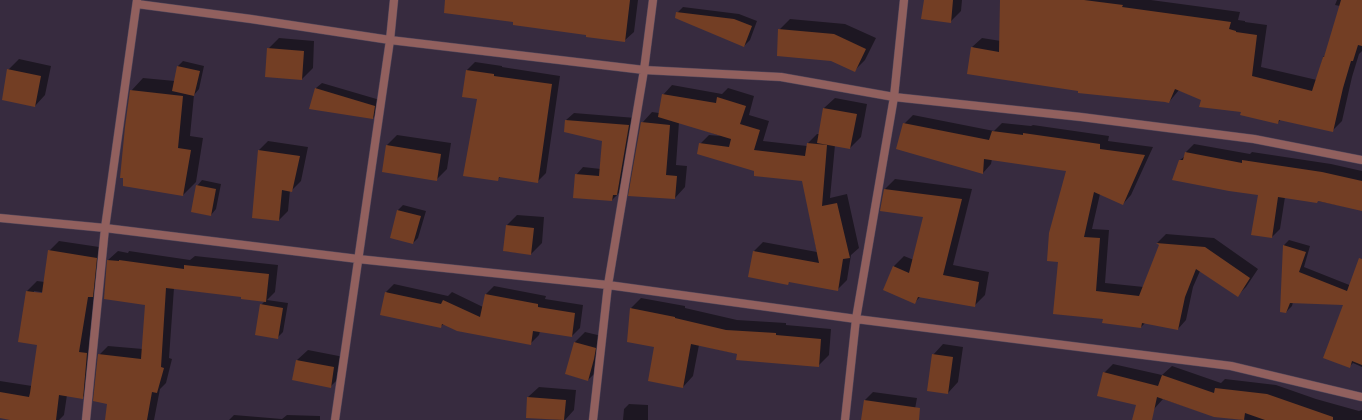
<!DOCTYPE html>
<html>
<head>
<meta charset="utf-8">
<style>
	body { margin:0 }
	canvas { display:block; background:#372b3f }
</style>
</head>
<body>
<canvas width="1362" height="420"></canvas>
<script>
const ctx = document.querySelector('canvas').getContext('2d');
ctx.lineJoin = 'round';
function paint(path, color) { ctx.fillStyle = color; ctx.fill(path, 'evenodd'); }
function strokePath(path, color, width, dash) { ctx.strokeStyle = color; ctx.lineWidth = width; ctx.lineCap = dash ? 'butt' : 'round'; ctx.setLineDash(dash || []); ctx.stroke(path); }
const shadow = new Path2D(`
	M474 0H638L634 32 624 41 514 21Z
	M925 0H962L961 11 950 22Z
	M1001 0H1151L1240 12 1238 20 1245 21V22L1267 25 1261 67 1317 80 1323 57 1326 55 1340 6 1335 5 1337 0H1362V51L1359 54 1352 77 1342 121 1332 131 1281 119 1278 123 1242 111 1203 100 1179 90 1169 102 1079 90 972 47 982 38 1001 41Z
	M683 7 739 14 757 21 750 40 744 46 677 13Z
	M790 19 845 24 876 38 865 60 855 70 779 30Z
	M279 38 314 41 313 68 302 79 268 49Z
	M19 59 51 66 45 95 35 106 8 70Z
	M183 61 204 66 199 89 194 95 190 136 203 138 196 182 183 195 131 91 143 78 175 81 178 66Z
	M475 62 502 66V67L560 76 546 173 537 182 501 176 497 180 478 98 463 96 467 70Z
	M322 83 380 100 378 113 373 118 310 108 316 88Z
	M672 85 722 94 728 88 754 96 749 115 769 121 763 141 807 146 808 143 817 134H820L824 108 835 98 867 104 861 137 850 148 835 145 830 198 847 194 859 248 851 255 847 280 838 289 791 281 788 283 754 251 763 242 817 252 803 181 700 144 709 135 721 136 679 122 676 165 687 166 685 187 675 198 642 123 652 112 659 113 663 95Z
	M574 113 636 118 619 193 612 200 576 175 583 167 601 169 603 140 566 120Z
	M913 115 994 131 1002 123 1031 126 1033 125 1109 136 1108 141 1153 147 1131 195 1123 204 1100 194 1092 229 1109 230 1105 283 1144 287 1160 245 1157 243 1166 234 1214 238 1258 269 1246 287 1238 295 1200 271 1193 287 1186 320 1178 329 1146 322 1141 327 1104 318 1059 261 1067 170 992 159 991 164 983 173 904 124Z
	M397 135 451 143 447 169 436 180 387 145Z
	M268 141 308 147 301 181 291 191 290 190 288 211 279 220 253 217 259 150Z
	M1194 144 1250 154 1252 152 1331 164 1362 171V210L1318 201 1285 197 1280 229 1272 237 1259 194 1180 160 1185 156 1186 152Z
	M895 179 972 189 953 265 989 272 985 295 974 306 921 296 914 303 884 289 894 266 904 256 914 260 924 216 885 189Z
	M202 180 221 184 216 209 211 215 197 186Z
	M403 205 426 211 418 238 413 243 391 237 398 210Z
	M517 215 544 217 542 243 531 254 504 251 507 225Z
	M1289 240 1310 246 1304 267 1362 290V367L1353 363 1349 367 1347 304 1293 302 1292 306 1286 312 1284 245Z
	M59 241 106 248 96 293 89 343H97L92 388 82 398 67 395 64 415 59 420H16L0 417V381L32 386 38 344 27 291 37 281 45 282 49 251ZM34 291 47 293H34Z
	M118 251 128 253 129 251 190 260 195 256 278 265 275 292 267 300 288 303 283 332 278 337 261 305 265 301 242 296 174 288 169 358 172 359 166 383 160 389 154 420H106L108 403 99 355 108 346 143 349 146 304 105 298 108 260Z
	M394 284 448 296 452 292 483 307 486 294 494 286 546 296 545 299 583 305 580 328 572 336 540 331 539 335 530 344 444 324 441 326 386 292Z
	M641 298 685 306V308L737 320 786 323V325L831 329 829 355 818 366 738 354 699 345 693 376 683 387 631 308Z
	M585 332 606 337 598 370 588 380 566 374 575 342Z
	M943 344 963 347 958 382 948 393 933 355Z
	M308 350 344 357 341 376 330 387 297 360Z
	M1113 364 1162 375 1172 366 1221 383 1225 379 1276 385 1316 399 1359 411 1362 410V420H1247L1214 416 1163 399 1154 409 1137 404 1104 373Z
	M539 387 576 390 574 410 565 420 527 417 528 397Z
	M873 392 917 398 913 420H862L865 400Z
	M629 404 648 405V420H623L624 409Z
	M234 415 282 419 287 415 320 416V420H229Z`);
const building = new Path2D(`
	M445 0H630L625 42 586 37V35L513 25V22L444 13Z
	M924 0H953L951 23 921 19Z
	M1000 0H1084L1123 5 1122 7 1231 22 1229 29 1236 31V32L1257 35 1252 76 1312 91 1323 57H1324L1341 0H1362V46L1358 45 1353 61H1351L1343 88 1333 132 1279 120 1278 124 1240 115 1241 112 1199 107 1201 100 1175 89 1169 103 1165 102 1078 93V91L999 79 967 74 971 47 999 52Z
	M676 12 734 19 752 26 744 47 675 18Z
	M778 29 834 34 866 49 855 72 831 61 777 56Z
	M267 48 304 51 302 80 265 77Z
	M177 66 200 71 194 96 172 91Z
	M7 69 41 76 35 107 2 100Z
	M466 70 494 74V76L552 84 538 183 499 177 498 181 463 176 477 99 462 97Z
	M315 88 375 106 373 119 309 109Z
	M130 90 183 96 178 148 191 150 183 196 123 186V178H120L125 127Z
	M662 94 716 103 717 97 746 106 740 124 760 130 754 150 805 156 807 143 827 145 822 206 837 203 850 258 843 259 838 291 789 282 788 285 748 277 753 251 819 263 802 181 754 176V171L697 154 699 143 729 147 731 139 658 117Z
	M823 108 857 114 850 149 817 143Z
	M565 120 629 125 617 195H613L612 201 573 198 575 174 599 176 602 141 564 132Z
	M641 122 670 125 666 175 677 176 675 199 628 196Z
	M903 123 989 140 992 131 1023 135V133L1100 144V149L1145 155 1123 205 1094 192 1084 237 1100 238 1096 291 1139 296 1159 245 1156 243 1205 247 1250 278 1238 297 1196 269 1185 297 1178 330 1142 323 1141 328 1102 323 1103 319 1053 314 1058 262 1047 261 1049 233 1066 171 984 159 983 174 896 149Z
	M386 145 441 154 437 181 382 172Z
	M258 150 300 156 292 192 282 190 279 221 252 218Z
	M1185 152 1242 163V160L1322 172 1362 181V211L1318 201 1317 203 1278 197 1272 238 1251 235 1258 195 1229 191 1172 180 1179 160H1183Z
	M196 185 216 189 211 216 191 212Z
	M884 189 962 199 943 275 979 282 975 307 918 297 915 304 883 290 893 266 909 273 923 217 880 211Z
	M397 210 421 216 413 244 390 238Z
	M506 225 534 228 531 255 503 251Z
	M1283 245 1306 252 1299 272 1347 291 1359 258 1362 259V365L1352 361 1350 368 1323 358 1343 305 1290 303 1286 313 1280 312Z
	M48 250 97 258 93 297H88L79 352 87 353 83 399 59 395 56 420H10L0 418V392L29 397 30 393 37 345 18 342 26 291 42 293Z
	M107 260 119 261V260L184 269V265L269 274 266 302 241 299V297L166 288 161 367 164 368 157 393 152 392 147 420H105L107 404 93 401 98 354 141 359 145 305 104 299Z
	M385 292 441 304 443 300 480 317 485 294 538 304V307L575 313 572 337 533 331 531 345 457 331 442 324 441 328 380 315Z
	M260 304 283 308 278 339 255 335Z
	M630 308 675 317V318L726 330 776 333V335L821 339 819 367 736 360 737 354 691 344 683 388 648 381 654 347 627 342Z
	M574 342 596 348 594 359 588 381 565 374Z
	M932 354 953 357 948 394 927 391Z
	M296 360 334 367 331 388 292 380Z
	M1103 372 1158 386 1162 375 1214 393 1215 388 1267 394 1333 417V420H1265L1245 413 1244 420 1214 417 1157 397 1152 420H1132L1136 405 1097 396Z
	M527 397 566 400 564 420 526 418Z
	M864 400 920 408 919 420H861Z`);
const street = new Path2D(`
	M137 4 251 19 390 40 644 70 781 77 894 97 1081 117 1254 139 1362 160
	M0 218 105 228 358 259 608 285 856 319 1231 366 1362 397
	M86 420 105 228 137 0
	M335 420 390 40 394 0
	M593 420 608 285 644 70 653 0
	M845 420 856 319 894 97 904 0`);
paint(shadow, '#0007');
paint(building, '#733e24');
strokePath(street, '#52475a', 9);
strokePath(street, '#91605e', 8);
</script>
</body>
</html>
